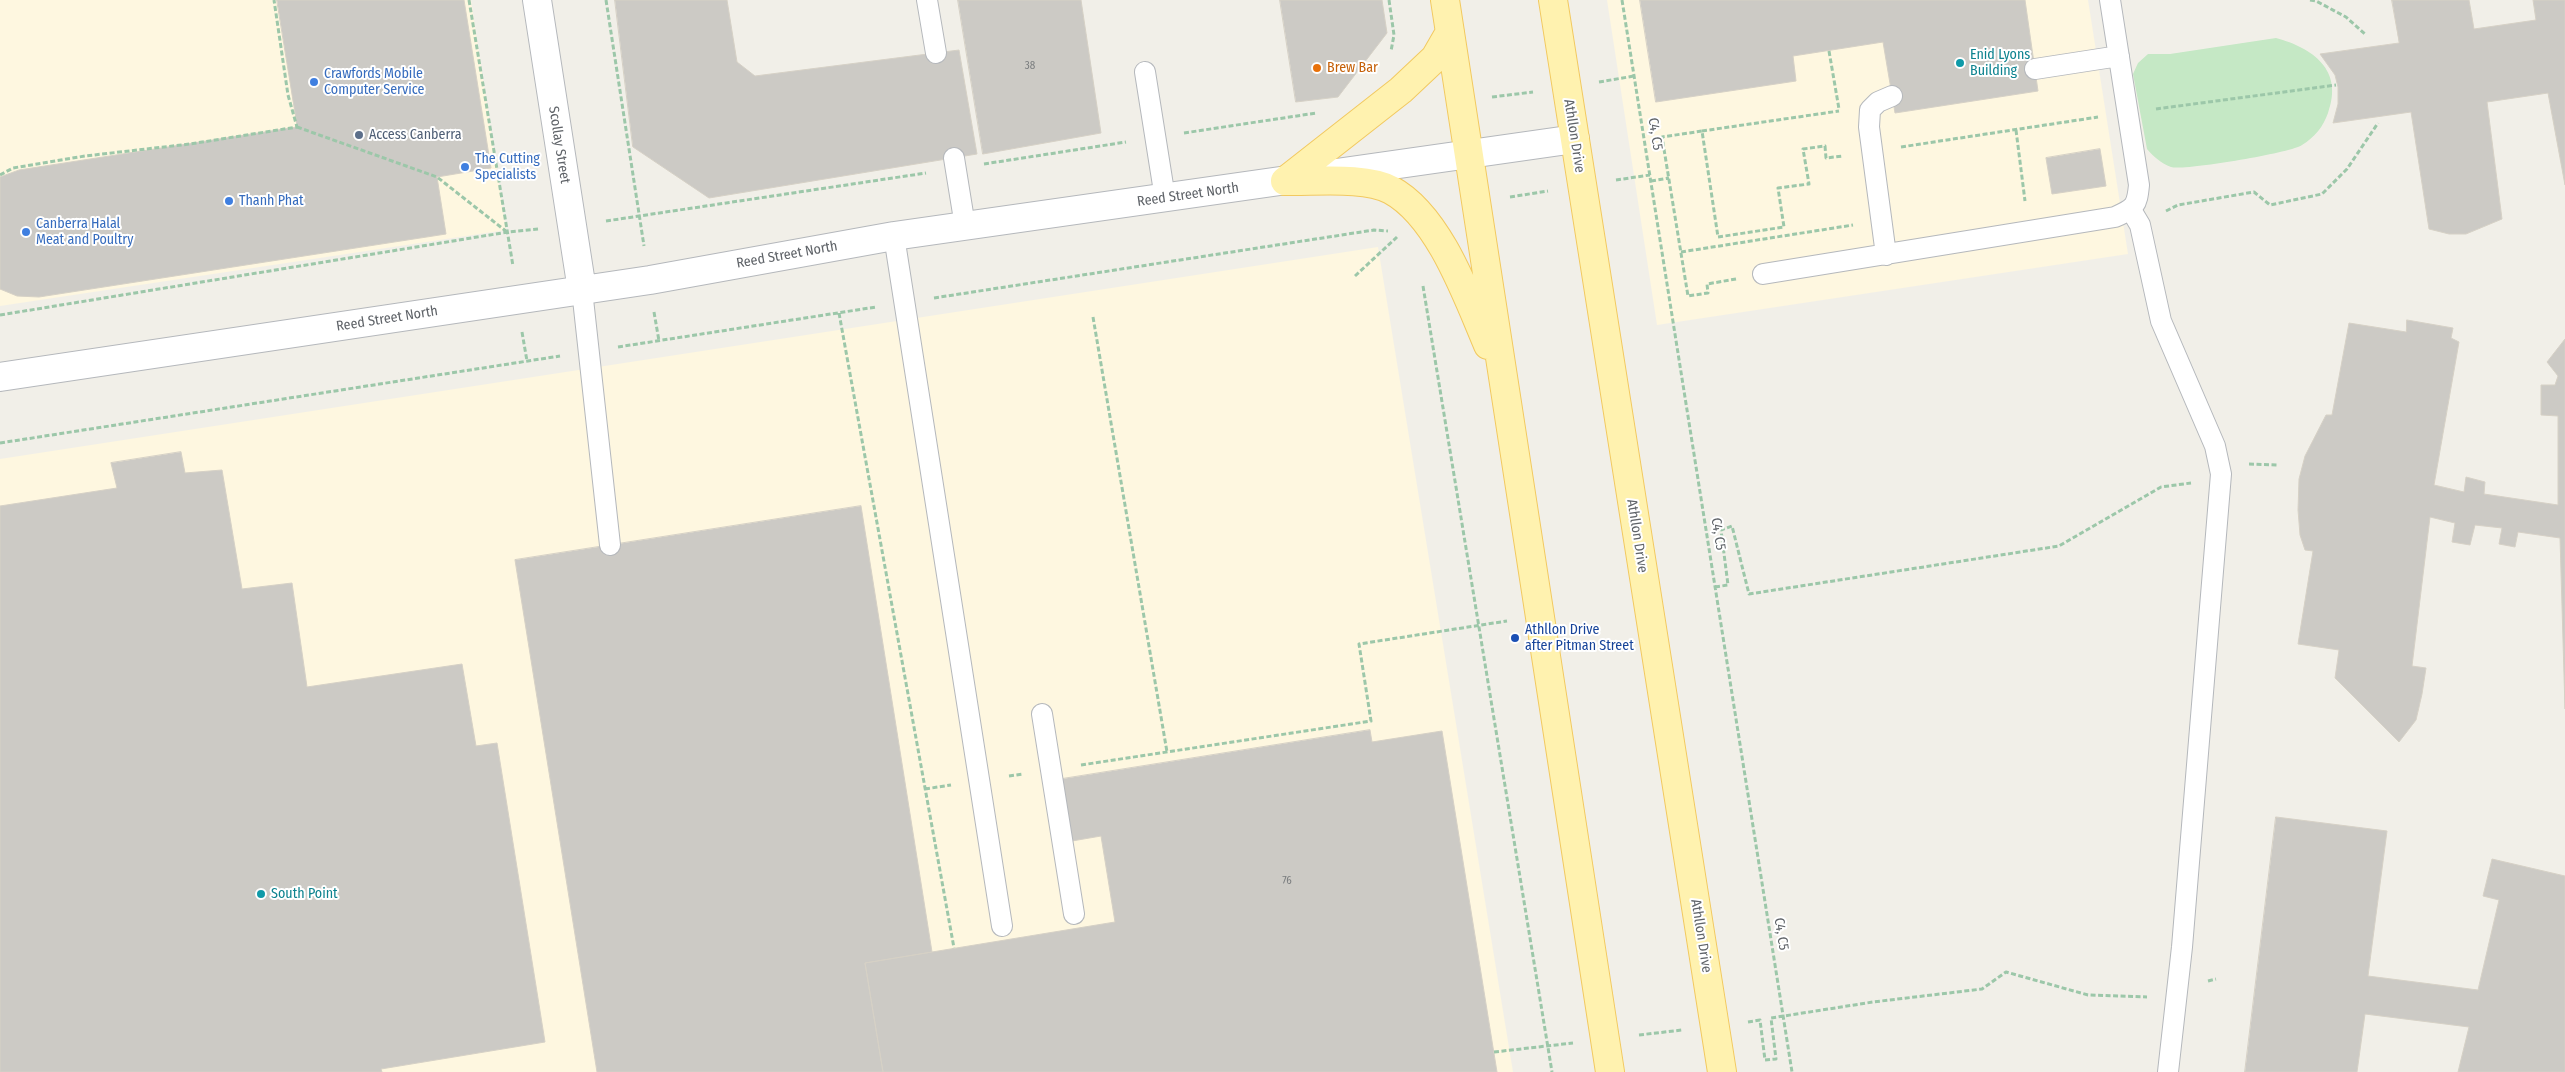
<!DOCTYPE html>
<html>
<head>
<meta charset="utf-8">
<style>
	body { margin:0 }
	canvas { display:block; background:#f1efe8 }
</style>
</head>
<body>
<canvas width="2565" height="1072"></canvas>
<script>
const ctx = document.querySelector('canvas').getContext('2d');
ctx.lineJoin = 'round';
function paint(path, color) { ctx.fillStyle = color; ctx.fill(path, 'evenodd'); }
function strokePath(path, color, width, dash) { ctx.strokeStyle = color; ctx.lineWidth = width; ctx.lineCap = dash ? 'butt' : 'round'; ctx.setLineDash(dash || []); ctx.stroke(path); }
function write(font, color, halo, rows, align = 'center') {
  ctx.font = font + ' "Fira Sans Condensed",sans-serif'; ctx.lineWidth = 4; ctx.setLineDash([]); ctx.textBaseline = 'middle'; ctx.strokeStyle = halo; ctx.fillStyle = color; for (const [text, x, y, turn = 0] of rows) {
    ctx.save(); ctx.translate(x, y); ctx.rotate((+turn || 0) * Math.PI / 180); ctx.textAlign = isNaN(turn) ? turn : align; if (halo) ctx.strokeText(text, 0, 0); ctx.fillText(text, 0, 0); ctx.restore();
  }
}
const commercial = new Path2D(`
	M0 0H471L506 230 0 306Z
	M1607 0H2088L2128 254 1657 325Z
	M1378 247 1513 1072H0V459Z`);
const green = new Path2D(`
	M2276 38C2313 48 2344 70 2328 113 2323 127 2315 137 2302 145 2291 153 2183 171 2171 167 2161 163 2154 157 2147 149L2133 74 2138 63 2148 54H2170Z`);
const building = new Path2D(`
	M277 0H464L491 168 437 177 446 234 39 297 17 296 0 289V177L19 170 297 127Z
	M615 0H727L737 62 755 76 959 50 977 154 709 198 633 147Z
	M958 0H1081L1101 133 983 154Z
	M1280 0H1382L1387 33 1338 97 1296 102Z
	M1640 0H2025L2038 91 1895 113 1883 42 1793 56 1796 81 1656 102Z
	M2392 0H2469L2474 29 2536 20 2533 0H2565V185L2548 93 2487 102 2502 219 2466 234H2449L2429 229 2411 112 2333 123 2338 104V87L2335 75 2320 54 2399 43Z
	M2100 149 2106 186 2052 194 2046 158Z
	M2407 320 2453 328 2451 338 2459 342 2434 485 2464 492 2466 477 2485 482 2484 494 2558 505V416L2541 415V385H2555L2558 376 2547 362 2565 339V709L2560 538 2518 532 2515 547 2499 544 2502 528 2475 525 2470 545 2452 542 2455 523 2430 517 2412 666 2426 668 2422 694 2416 720 2399 742 2335 678 2339 650 2298 644 2313 551 2305 550 2300 535 2298 510 2299 479 2305 456 2326 415H2332L2349 323 2406 332Z
	M181 452 185 473 222 470 242 589 292 583 307 687 462 664 476 746 497 743 545 1042 381 1069 382 1072H0V506L117 488 111 463Z
	M861 506 932 952 865 963 883 1072H597L515 560Z
	M1370 730 1372 742 1442 731 1497 1072H883L865 963 1115 922 1101 836 1072 841 1062 779Z
	M2276 817 2387 831 2368 976 2478 990 2499 900 2483 896 2492 859 2565 876V1072H2458L2469 1027 2365 1014 2357 1072H2245Z`);
const path = new Path2D(`
	M469 0 513 266
	M606 0 644 246
	M1389 0 1394 35 1391 51
	M1622 0 1792 1072
	M2310 0 2316 1 2346 17 2365 34
	M1829 51 1839 109
	M1599 82 1634 76
	M1492 97 1533 92
	M2156 109 2336 85
	M297 127 437 177 507 232
	M2016 130 2025 201
	M1702 131 1839 111
	M1184 133 1316 113
	M1901 147 2098 117
	M984 164 1126 142
	M0 175 13 168 85 156 190 144 297 127 288 95 274 0
	M1616 180 1650 175
	M1651 181 1669 178
	M1510 197 1548 191
	M2166 211 2178 205 2254 192 2270 205 2322 194 2347 169 2378 123
	M606 221 926 173
	M1681 252 1853 225
	M1355 276 1397 237
	M1736 279 1707 284 1708 293 1688 296 1662 137 1702 131 1718 237 1784 227 1778 188 1809 184 1803 149 1825 146 1826 158 1843 156
	M1423 286 1552 1072
	M934 298 1374 230 1388 231
	M654 312 659 341
	M839 313 954 948
	M0 315 508 232 538 229
	M1093 317 1167 752
	M522 332 527 361
	M618 347 876 307
	M0 443 560 356
	M2249 464 2278 465
	M1715 587 1728 585 1721 530 1732 526 1749 594 2059 546 2161 487 2191 483
	M1081 765 1371 721 1359 644 1507 621
	M1009 776 1023 774
	M925 789 951 785
	M2208 981 2216 979
	M1748 1022 1760 1020 1765 1060 1776 1059 1771 1018 1873 1002 1982 989 2006 972 2088 995 2147 997
	M1639 1035 1682 1030
	M1494 1052 1573 1043`);
const lane = new Path2D(`
	M927 0 936 53
	M2035 69 2119 56
	M1145 72 1165 198
	M954 158 965 226
	M2131 210 2140 225 2161 321 2215 446 2221 474 2182 947 2168 1072
	M894 236 1002 926
	M1886 255 1869 127 1870 110 1878 102 1892 96
	M1763 274 2115 217C2135 208 2137 206 2139 185L2110 0
	M582 290 610 545
	M1042 714 1074 914`);
const street = new Path2D(`
	M537 0 582 290
	M0 377 650 280 894 236 1575 139`);
const primary = new Path2D(`
	M1445 0 1610 1072
	M1553 0 1722 1072
	M1285 181C1314 182 1365 176 1391 190 1439 216 1467 296 1488 345
	M1285 181 1401 90 1435 58 1450 32`);
const markers = [
	[1960,63,5,"#0f9aa8"],
	[1317,68,5,"#e8710a"],
	[314,82,5,"#3f7fe0"],
	[359,135,5,"#5c6f8a"],
	[465,167,5,"#3f7fe0"],
	[229,201,5,"#3f7fe0"],
	[26,232,5,"#3f7fe0"],
	[1515,638,5,"#1a4fb4"],
	[261,894,5,"#0f9aa8"]
];
const numberNames = [
	["38",1030,66],
	["76",1287,881]
];
const cultureNames = [
	["Enid Lyons",1970,55],
	["Building",1970,71],
	["South Point",271,894]
];
const foodNames = [
	["Brew Bar",1327,68]
];
const shopNames = [
	["Crawfords Mobile",324,74],
	["Computer Service",324,90],
	["The Cutting",475,159],
	["Specialists",475,175],
	["Thanh Phat",239,201],
	["Canberra Halal",36,224],
	["Meat and Poultry",36,240]
];
const streetNames = [
	["C4, C5",1655,134,81],
	["Athllon Drive",1574,136,81],
	["Scollay Street",559,145,81],
	["Reed Street North",1188,195,-8],
	["Reed Street North",787,255,-10],
	["Reed Street North",387,319,-9],
	["C4, C5",1718,534,81],
	["Athllon Drive",1637,536,81],
	["C4, C5",1781,934,81],
	["Athllon Drive",1701,936,81]
];
const serviceNames = [
	["Access Canberra",369,135]
];
const transitNames = [
	["Athllon Drive",1525,630],
	["after Pitman Street",1525,646]
];
paint(commercial, '#fef7e0');
paint(green, '#c5e8c5');
paint(building, '#cccac5');
strokePath(building, '#d6d1c6', 1);
strokePath(lane, '#b5b8bc', 22);
strokePath(street, '#b5b8bc', 30);
strokePath(primary, '#f2c960', 30);
strokePath(path, '#9cc7a9', 3, [5, 2.5]);
strokePath(lane, '#fff', 20);
strokePath(street, '#fff', 28);
strokePath(primary, '#fff2af', 28);
for (const [x, y, r, color] of markers) { const dot = new Path2D(); dot.arc(x, y, r, 0, 2 * Math.PI); ctx.fillStyle = color; ctx.fill(dot); strokePath(dot, '#fff', 2); }
write('11px', '#7a7d7f', null, numberNames);
write('14px', '#0d838f', '#fff', cultureNames, 'left');
write('14px', '#c56008', '#fff', foodNames, 'left');
write('14px', '#366cbe', '#fff', shopNames, 'left');
write('14px', '#5f6368', '#fff', streetNames);
write('14px', '#4e5e75', '#fff', serviceNames, 'left');
write('14px', '#164399', '#fff', transitNames, 'left');
</script>
</body>
</html>
